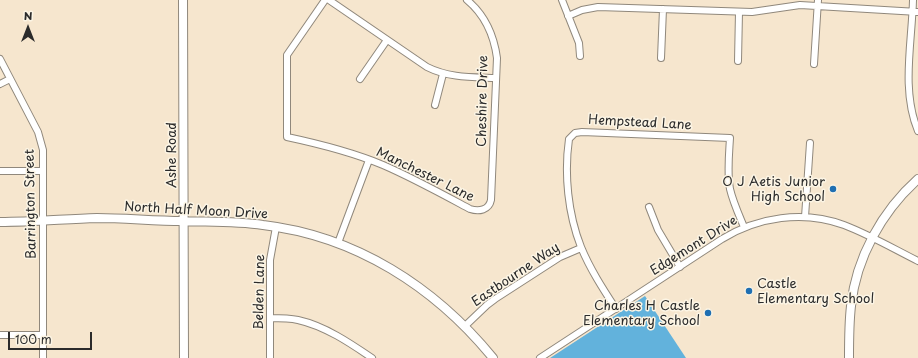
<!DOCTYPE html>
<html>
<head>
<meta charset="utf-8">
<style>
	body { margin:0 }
	#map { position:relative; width:918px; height:358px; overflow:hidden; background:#f6e6ce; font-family:"Playpen Sans",sans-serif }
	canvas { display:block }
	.north { position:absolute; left:8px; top:8px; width:40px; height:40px; -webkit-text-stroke:3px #fcf5e5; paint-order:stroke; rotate:0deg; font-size:11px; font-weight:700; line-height:16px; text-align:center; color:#2b2b2b }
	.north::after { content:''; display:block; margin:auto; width:14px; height:18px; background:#2b2b2b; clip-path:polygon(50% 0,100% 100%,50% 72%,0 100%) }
	.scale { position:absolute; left:8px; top:332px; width:84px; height:18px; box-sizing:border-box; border:2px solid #2b2b2b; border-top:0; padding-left:5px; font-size:12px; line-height:14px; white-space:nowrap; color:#2b2b2b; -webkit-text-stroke:3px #fcf5e5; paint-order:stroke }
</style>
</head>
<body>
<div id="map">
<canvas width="918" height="358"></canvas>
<div class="north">N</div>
<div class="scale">100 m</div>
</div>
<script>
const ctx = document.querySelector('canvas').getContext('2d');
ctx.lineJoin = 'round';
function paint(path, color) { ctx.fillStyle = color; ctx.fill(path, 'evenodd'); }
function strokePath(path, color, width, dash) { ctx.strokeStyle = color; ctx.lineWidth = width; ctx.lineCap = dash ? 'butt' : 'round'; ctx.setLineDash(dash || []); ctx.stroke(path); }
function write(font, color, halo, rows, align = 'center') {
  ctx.font = font + ' "Playpen Sans",sans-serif'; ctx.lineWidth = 3; ctx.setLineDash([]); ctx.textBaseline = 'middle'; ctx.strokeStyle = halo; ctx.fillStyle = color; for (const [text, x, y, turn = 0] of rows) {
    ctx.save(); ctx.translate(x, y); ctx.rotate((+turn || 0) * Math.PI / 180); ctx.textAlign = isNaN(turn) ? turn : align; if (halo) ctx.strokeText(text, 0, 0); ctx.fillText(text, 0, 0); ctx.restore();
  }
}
const water = new Path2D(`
	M645 296 686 358H550Z`);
const minor = new Path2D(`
	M325 0 287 55V137C320 144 352 152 383 165 413 178 442 194 470 209 479 212 489 210 491 200L497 58C494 36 485 15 467 0
	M329 0 427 67C449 78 472 77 496 78
	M562 0 579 43 580 56
	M913 0C912 43 901 90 918 131
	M568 16 582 10 598 7 752 12 800 5 918 12
	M661 58 663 9
	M0 59 38 132 43 150V358
	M738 61 739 12
	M814 64 818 0
	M360 79 387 40
	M0 84 10 79
	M435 105 443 74
	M0 171H43
	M649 207 658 230 680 267
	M805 217 810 143
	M338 243 369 160
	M616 309C603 289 590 269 581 247 568 214 564 174 569 139L575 133 582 132 730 138C729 155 727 173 730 189 733 202 739 215 744 227
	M270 318C280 318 289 318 298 320 325 326 350 343 372 358
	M465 326 487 305 495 299 560 257 581 248
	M0 335H43
	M270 358V260L276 227
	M540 358 722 239C758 217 803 210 844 225 870 235 894 249 918 261`);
const tertiary = new Path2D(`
	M183 0 184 358
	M0 222C32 222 65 219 97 218 125 218 154 221 182 221 209 222 236 221 263 225 356 236 435 287 493 358
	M849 358C849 341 849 323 851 306 856 258 882 211 918 179`);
const markers = [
	[833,189,4,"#1f6fb2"],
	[749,291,4,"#1f6fb2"],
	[708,313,4,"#1f6fb2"]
];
const streetNames = [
	["Cheshire Drive",483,101,-89],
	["Hempstead Lane",640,123,3],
	["Ashe Road",172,155,-90],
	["Manchester Lane",425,175,26],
	["Barrington Street",31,204,-91],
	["North Half Moon Drive",196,211,3],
	["Edgemont Drive",694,246,-32],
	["Eastbourne Way",516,275,-34],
	["Belden Lane",260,292,-89]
];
const poiNames = [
	["O J Aetis Junior",825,182],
	["High School",825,197],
	["Castle",757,284,"left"],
	["Elementary School",757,299,"left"],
	["Charles H Castle",700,306],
	["Elementary School",700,321]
];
paint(water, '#62b2dc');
strokePath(minor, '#90887c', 8);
strokePath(tertiary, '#90887c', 10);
strokePath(minor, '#fff', 6);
strokePath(tertiary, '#fff', 8);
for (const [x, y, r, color] of markers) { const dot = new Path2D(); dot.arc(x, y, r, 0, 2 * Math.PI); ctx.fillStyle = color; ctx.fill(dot); strokePath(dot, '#fcf5e5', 1.5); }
write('13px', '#2b2b2b', '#fcf5e5', streetNames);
write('13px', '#2b2b2b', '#fcf5e5', poiNames, 'right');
</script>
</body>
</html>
